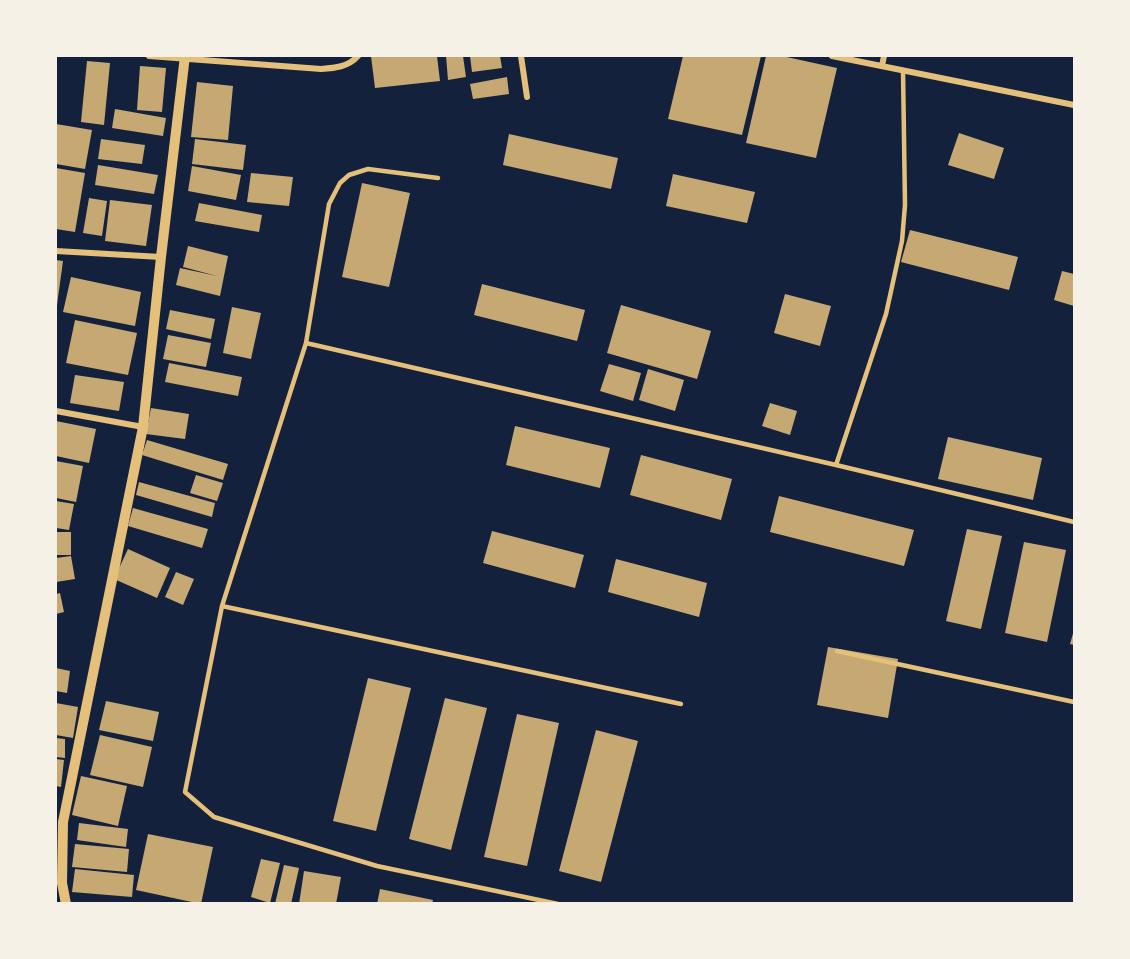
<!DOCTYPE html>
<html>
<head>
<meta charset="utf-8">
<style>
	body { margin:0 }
	#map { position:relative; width:1130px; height:959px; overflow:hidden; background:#14213d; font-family:"Exo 2",sans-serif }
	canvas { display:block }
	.frame { position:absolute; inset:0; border:57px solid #f6f1e7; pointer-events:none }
</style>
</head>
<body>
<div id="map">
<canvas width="1130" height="959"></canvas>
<div class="frame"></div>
</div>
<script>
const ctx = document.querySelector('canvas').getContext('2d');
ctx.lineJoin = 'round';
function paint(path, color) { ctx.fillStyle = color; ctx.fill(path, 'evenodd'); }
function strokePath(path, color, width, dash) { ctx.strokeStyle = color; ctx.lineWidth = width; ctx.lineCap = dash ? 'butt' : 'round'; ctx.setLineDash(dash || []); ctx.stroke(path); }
const building = new Path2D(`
	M371 56H437L440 81 375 88Z
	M446 56H463L466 77 448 80Z
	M470 56H500L502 68 472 72Z
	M683 56H761L742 135 668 119Z
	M766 56H782L837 68 816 158 746 143Z
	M87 61 110 63 104 125 81 122Z
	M140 66 166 68 162 112 137 110Z
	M507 77 509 94 473 99 470 84Z
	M197 82 233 86 228 140 191 137Z
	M115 109 166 118 163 136 112 128Z
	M56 124 92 130 85 169 56 164Z
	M959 133 1004 148 994 179 948 165Z
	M509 134 618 158 611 189 503 165Z
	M101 139 145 145 142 164 98 159Z
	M195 139 246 145 243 170 192 164Z
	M98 165 158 175 154 194 95 185Z
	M192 166 241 175 236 200 188 191Z
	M56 168 85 173 75 232 56 229Z
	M251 173 293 177 289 206 247 202Z
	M673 174 755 192 747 223 666 206Z
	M362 183 410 193 389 287 342 277Z
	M89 198 107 201 102 236 83 233Z
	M110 200 152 205 146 246 105 241Z
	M199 203 262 215 259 232 195 221Z
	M910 230 1018 257 1009 290 901 262Z
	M188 246 228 256 220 296 176 285 180 268 217 276 183 267Z
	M56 260 63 261 57 305H56Z
	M1062 271 1074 274V306L1054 300Z
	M71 277 141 292 135 326 63 312Z
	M482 284 585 310 577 341 474 315Z
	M785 294 831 306 820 346 774 333Z
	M621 305 711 331 697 379 607 353Z
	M232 307 261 313 251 359 223 353Z
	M170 310 215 319 211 339 166 329Z
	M75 320 137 333 128 375 66 363Z
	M168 335 211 343 206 367 163 359Z
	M169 363 242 377 238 396 165 382Z
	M609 364 641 373 633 401 600 391Z
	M648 369 684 380 675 411 639 400Z
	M75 375 124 382 119 411 70 403Z
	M770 403 797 411 790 435 762 426Z
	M151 408 189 414 185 439 146 434Z
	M56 421 96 429 89 463 56 456Z
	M515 426 610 448 600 488 506 465Z
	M948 437 1042 458 1033 500 938 479Z
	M147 440 228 464 223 480 142 455Z
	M641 455 732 479 721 520 630 495Z
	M56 461 83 466 76 502 56 498Z
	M196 475 223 483 217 501 190 493Z
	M139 482 215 503 212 517 136 495Z
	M779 496 914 530 904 566 770 532Z
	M56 501 74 504 69 530 56 528Z
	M133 508 208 529 202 548 128 526Z
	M967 529 1002 536 981 629 946 621Z
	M492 531 584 555 575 588 483 563Z
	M56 532H71V555H56Z
	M1024 542 1066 550 1047 642 1005 633Z
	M128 549 170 568 157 598 114 579Z
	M71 556 75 579 56 582V558Z
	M616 559 707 583 699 617 608 592Z
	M176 572 194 579 183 605 165 597Z
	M60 593 64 612 56 614V594Z
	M1074 630V645L1070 644Z
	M828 647 898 659 888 718 817 705Z
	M56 668 70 671 67 693 56 691Z
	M368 678 411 688 376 831 333 821Z
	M445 698 487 708 451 850 409 839Z
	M106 701 159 712 153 741 99 730Z
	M56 703 78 707 73 738 56 735Z
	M517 714 559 723 527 866 484 857Z
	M596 730 638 741 601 882 559 871Z
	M100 735 152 747 143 787 90 775Z
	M56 738 65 739V758L56 757Z
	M56 759 64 760 61 787 56 786Z
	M81 776 127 786 118 826 72 815Z
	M79 823 128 829 126 847 77 840Z
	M148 834 213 847 201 904 136 890Z
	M75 844 129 849 127 872 72 867Z
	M261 859 280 863 270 903 251 897Z
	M284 865 299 868 291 904H275Z
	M75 869 134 875 132 897 72 892Z
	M304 871 341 877 336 904H299Z
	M380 889 433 900 432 904H377Z`);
const service = new Path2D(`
	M438 178 368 169 349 175 340 183 329 204 306 343 222 606 185 792 214 817 377 866 558 904
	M306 343 836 465 1074 522
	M836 465 886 314 902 241 905 205 903 70
	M222 606 681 704
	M837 651 1074 702`);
const minor = new Path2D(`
	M149 56 321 69C335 68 348 67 358 56
	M521 56 527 97
	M832 56 1074 105
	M882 66 884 56
	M56 251 161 257
	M56 411 143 427`);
const tertiary = new Path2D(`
	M66 904 62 883 63 822 143 427 161 257 185 56`);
paint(building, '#c6a872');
strokePath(service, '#e5c07b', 4.5);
strokePath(minor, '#e5c07b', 6);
strokePath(tertiary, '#e5c07b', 10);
</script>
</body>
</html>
